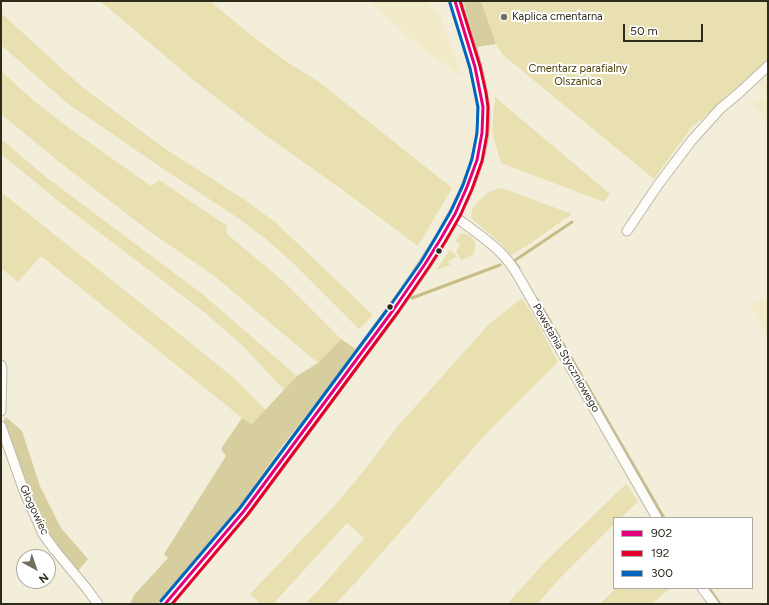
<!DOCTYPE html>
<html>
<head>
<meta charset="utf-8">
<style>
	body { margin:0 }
	#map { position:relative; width:769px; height:605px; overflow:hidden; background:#f2eeda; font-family:Figtree,sans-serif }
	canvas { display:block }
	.frame { position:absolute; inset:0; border:2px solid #2e2b1d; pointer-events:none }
	.legend { position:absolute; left:613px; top:517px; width:140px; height:72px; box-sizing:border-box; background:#fff; border:1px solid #abaaa5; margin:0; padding:5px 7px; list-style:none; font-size:12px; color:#2e2b1d }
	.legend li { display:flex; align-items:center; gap:8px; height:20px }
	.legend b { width:20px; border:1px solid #abaaa5 }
	.north { position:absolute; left:16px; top:549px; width:40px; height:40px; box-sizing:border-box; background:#fff; border:1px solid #abaaa5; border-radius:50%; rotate:140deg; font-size:11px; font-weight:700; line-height:16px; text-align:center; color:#2e2b1d }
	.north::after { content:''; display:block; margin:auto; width:14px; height:18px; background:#736f5f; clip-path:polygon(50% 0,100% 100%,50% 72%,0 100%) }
	.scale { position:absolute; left:623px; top:24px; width:80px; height:18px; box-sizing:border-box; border:2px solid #2e2b1d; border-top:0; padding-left:5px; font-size:12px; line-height:14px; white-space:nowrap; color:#2e2b1d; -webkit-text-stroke:3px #fff; paint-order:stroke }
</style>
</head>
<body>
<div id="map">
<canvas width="769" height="605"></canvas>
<div class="frame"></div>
<ul class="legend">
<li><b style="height:5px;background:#e5007d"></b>902</li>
<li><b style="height:5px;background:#e4002b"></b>192</li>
<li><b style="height:5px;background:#0065bd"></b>300</li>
</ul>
<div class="north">N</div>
<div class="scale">50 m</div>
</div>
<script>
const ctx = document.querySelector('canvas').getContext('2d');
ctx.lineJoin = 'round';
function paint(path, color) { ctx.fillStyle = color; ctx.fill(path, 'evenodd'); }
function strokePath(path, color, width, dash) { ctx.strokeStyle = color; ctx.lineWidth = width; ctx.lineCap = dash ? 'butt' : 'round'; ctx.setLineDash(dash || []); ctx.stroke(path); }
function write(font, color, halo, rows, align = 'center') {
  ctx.font = font + ' Figtree,sans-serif'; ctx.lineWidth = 4; ctx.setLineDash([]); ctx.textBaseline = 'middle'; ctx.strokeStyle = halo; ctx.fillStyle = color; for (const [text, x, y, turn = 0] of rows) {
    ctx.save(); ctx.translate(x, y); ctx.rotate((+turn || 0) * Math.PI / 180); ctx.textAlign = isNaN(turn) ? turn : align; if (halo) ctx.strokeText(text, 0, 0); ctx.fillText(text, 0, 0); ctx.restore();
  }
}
const built = new Path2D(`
	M369 1H424L439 12 463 79 407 36Z
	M768 74V125L750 102 766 98 760 82Z
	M768 295V337L751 305Z`);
const green = new Path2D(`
	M100 1H210L252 36 284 60 319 82 452 188 418 246 340 188 265 135 197 83Z
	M481 1H768V62L750 80 720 103 691 128 654 179 503 55 496 44Z
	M1 13 81 86 164 148 245 200 275 222 373 315 359 329 292 262 266 239 238 218 162 168 67 103 1 45Z
	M1 71 34 101 69 128 151 186 159 180 226 225 227 234 283 281 341 339 318 363 213 275 149 231 58 161 1 114Z
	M495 97 610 194 604 202 501 163 492 131Z
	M1 139 46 177 201 293 297 376 284 390 241 344 204 312 62 204 1 154Z
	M502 188 572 214 528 245 511 255 500 243 471 218 472 209C483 197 486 191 502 188Z
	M1 192 167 324 234 378 266 410 252 424 242 418 41 256 18 282 1 268Z
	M461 233C471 233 480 244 473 254 470 257 465 259 461 260L456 251 460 245 455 241Z
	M450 250 454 253 457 257 448 261 450 265 436 270Z
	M522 298 534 316 558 362 484 436 357 581 335 604H305L326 582 364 538 347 523 273 604H261L250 594 337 503 367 467 397 427 489 324Z
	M626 484 638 501 621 518H614V524L562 576 537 604H507L546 561Z
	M616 588H670L652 604H600Z`);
const forest = new Path2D(`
	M463 1H481L496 44 477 47Z
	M341 339 357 350 283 445 236 511 186 573 156 604H130L134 595 168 558 164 554 226 456 221 449 242 418 252 424 297 376 318 363Z
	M6 417 22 431 40 486 61 528 88 559 77 572 43 540 21 498 1 441V425Z`);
const stream = new Path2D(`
	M519 268 514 261 572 222
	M412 298 500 265
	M537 299 664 518
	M709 588 720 604`);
const minor = new Path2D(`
	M454 216C470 228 487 239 501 253 509 261 515 270 520 279L657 518
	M627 231 658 185 692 140 721 108 739 93 768 66
	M1 365 2 368 1 411
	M1 426 24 491 43 534 54 549 87 589 98 604
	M702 588 714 604`);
const tertiary = new Path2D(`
	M165 604 244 511 394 309C432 255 489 176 483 107 479 71 466 36 455 1`);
const bus1 = new Path2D(`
	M165 604 244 511 394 309 425 264 440 240 455 214 467 187 477 160 482 133 483 107 475 67 455 1`);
const bus2 = new Path2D(`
	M172 604 248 514 398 312 429 267 445 242 460 216 472 189 482 161 487 134 488 107 486 93 480 66 460 1`);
const bus3 = new Path2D(`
	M161 601 240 508 390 306 421 262 436 237 451 211 463 185 472 159 477 133 478 107 470 68 450 3`);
const markers = [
	[504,17,4,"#736f5f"],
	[439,251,3.5,"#2e2b1d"],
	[390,307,3.5,"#2e2b1d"]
];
const poiNames = [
	["Kaplica cmentarna",512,17]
];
const parkNames = [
	["Cmentarz parafialny",578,69],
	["Olszanica",578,82]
];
const streetNames = [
	["Powstania Styczniowego",566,358,60],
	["Głogowiec",34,510,65]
];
paint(built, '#f2ebca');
paint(green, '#e9e0b1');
paint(forest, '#d7ce9f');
strokePath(stream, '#c8bd87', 3);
strokePath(minor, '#bcb9a9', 11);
strokePath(tertiary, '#bcb9a9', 14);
strokePath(minor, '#fdfcf9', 9);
strokePath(tertiary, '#fdfcf9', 12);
strokePath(bus1, '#e5007d', 3);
strokePath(bus2, '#e4002b', 3);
strokePath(bus3, '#0065bd', 3);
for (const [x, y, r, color] of markers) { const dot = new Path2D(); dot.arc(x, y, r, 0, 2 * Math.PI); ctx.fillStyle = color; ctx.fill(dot); strokePath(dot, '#fff', 1.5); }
write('11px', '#2e2b1d', '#fff', poiNames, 'left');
write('11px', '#4a3f05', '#fff', parkNames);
write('11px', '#2e2b1d', '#fff', streetNames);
</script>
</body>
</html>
